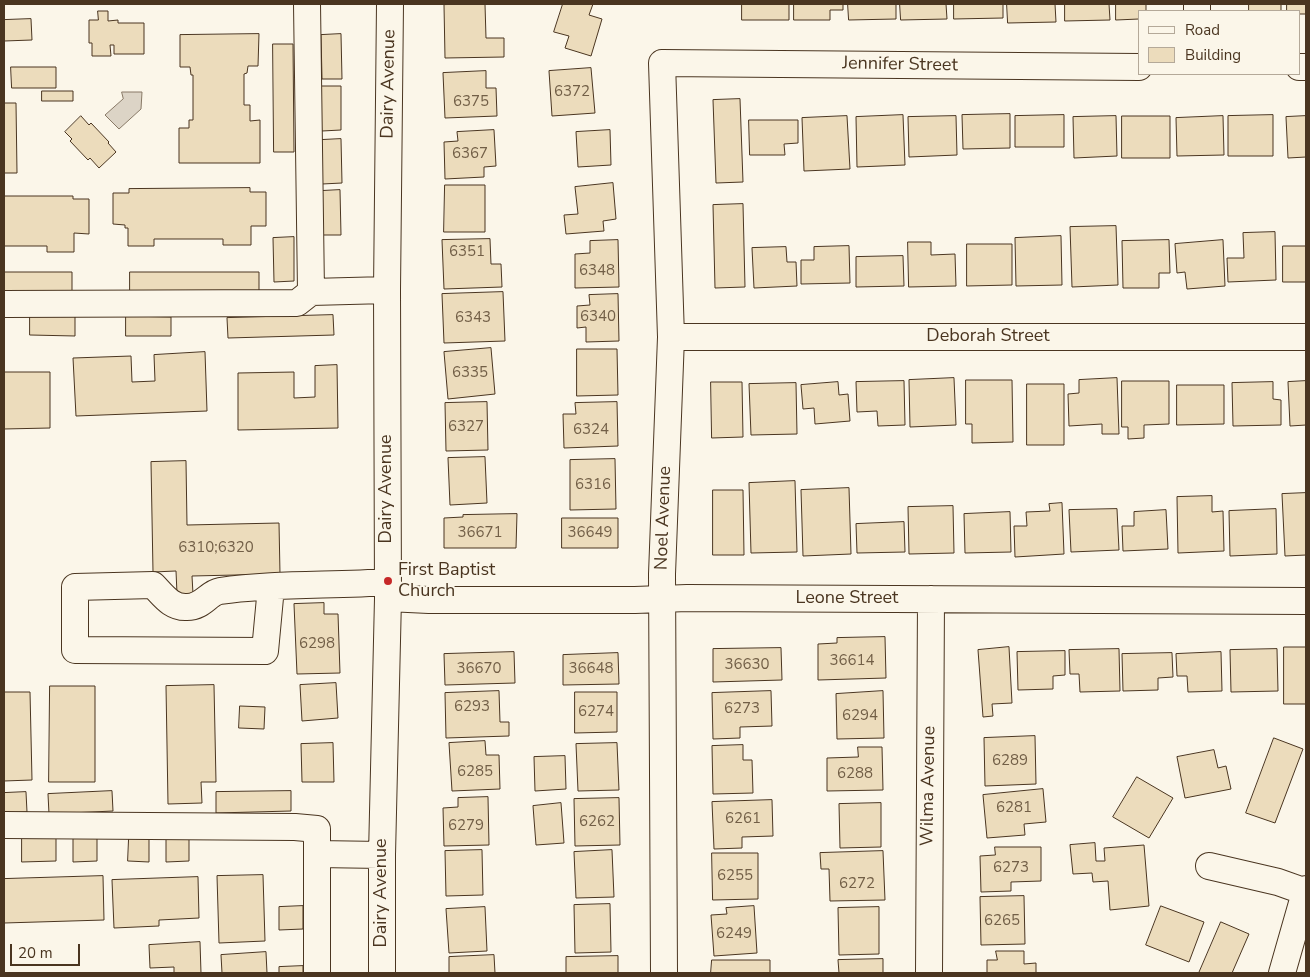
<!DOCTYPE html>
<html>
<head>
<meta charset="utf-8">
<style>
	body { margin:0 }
	#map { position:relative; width:1310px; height:977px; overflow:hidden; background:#fbf6e9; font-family:"Nunito Sans",sans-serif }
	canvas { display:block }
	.frame { position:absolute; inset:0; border:5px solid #4a3520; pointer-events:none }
	.legend { position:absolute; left:1138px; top:10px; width:162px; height:65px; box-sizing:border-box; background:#fbf6e9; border:1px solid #b4a999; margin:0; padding:6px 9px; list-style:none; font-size:15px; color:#4a3520 }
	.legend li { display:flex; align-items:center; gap:10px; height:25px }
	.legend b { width:25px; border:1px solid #b4a999 }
	.scale { position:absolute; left:10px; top:944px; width:70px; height:22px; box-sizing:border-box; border:2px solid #4a3520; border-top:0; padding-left:6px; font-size:15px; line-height:18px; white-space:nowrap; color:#4a3520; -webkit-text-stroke:4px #fbf6e9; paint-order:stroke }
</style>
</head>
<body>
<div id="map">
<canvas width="1310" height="977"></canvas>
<div class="frame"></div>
<ul class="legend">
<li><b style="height:6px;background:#fbf6e9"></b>Road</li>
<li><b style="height:14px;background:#ecdcbc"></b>Building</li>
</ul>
<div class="scale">20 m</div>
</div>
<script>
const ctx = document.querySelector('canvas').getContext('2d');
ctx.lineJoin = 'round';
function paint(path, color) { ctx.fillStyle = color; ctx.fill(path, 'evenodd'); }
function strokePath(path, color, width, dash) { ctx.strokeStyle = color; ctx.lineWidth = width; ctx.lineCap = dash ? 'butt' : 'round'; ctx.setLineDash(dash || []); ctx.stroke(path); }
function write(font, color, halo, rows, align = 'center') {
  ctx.font = font + ' "Nunito Sans",sans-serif'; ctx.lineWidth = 4; ctx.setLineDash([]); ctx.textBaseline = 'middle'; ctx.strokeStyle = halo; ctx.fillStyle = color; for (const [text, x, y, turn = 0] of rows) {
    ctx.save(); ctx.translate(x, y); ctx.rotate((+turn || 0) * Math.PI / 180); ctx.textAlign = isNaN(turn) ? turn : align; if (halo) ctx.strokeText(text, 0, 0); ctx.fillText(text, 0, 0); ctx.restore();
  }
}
const water = new Path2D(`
	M122 92H142L141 109 119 129 105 115 123 99Z`);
const building = new Path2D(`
	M485 4 486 38H504V57L445 58 444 5Z
	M563 4H593L589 15 602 19 591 56 565 48 569 36 554 32Z
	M742 4H789V20H742Z
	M794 4H843V10H830V20H794Z
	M848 4H896V19L849 20Z
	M900 4H946L947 19 901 20Z
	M954 4H1003V18L954 19Z
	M1007 4H1055L1056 22 1008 23Z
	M1065 4H1109L1110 20 1065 21Z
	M1116 4H1146V11H1139V19L1116 20Z
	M1249 4H1281V11H1249Z
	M1287 4H1306V14H1299V11H1287Z
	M98 11H108V21L118 20V23H144V54H114V45H110L111 56H92V43H89V20H98Z
	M31 19 32 40 4 41V20Z
	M259 34 258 66H248L247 73 244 74V105H250V121L260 120V163H179V128H189V120H193V75H191L190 67H180V35Z
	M341 34 342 79H322L321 35Z
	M273 44H293L294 152H274Z
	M11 67H56V88H12Z
	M591 68 595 113 552 116 549 71Z
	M486 71V88H496L497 116 445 118 443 73Z
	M321 86H341V130L322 131Z
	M42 91H73V101H42Z
	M740 99 743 182 716 183 713 100Z
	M4 103H16L17 173H4Z
	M1010 114V148L963 149 962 115Z
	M903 115 905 165 857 167 856 117Z
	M1064 115V147H1015V116Z
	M1273 115V156H1228V116Z
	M81 116 89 125 91 123 109 142 108 143 116 152 99 168 90 158 88 160 70 141 72 139 65 132Z
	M847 116 850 169 804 171 802 118Z
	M956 116 957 155 909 157 908 117Z
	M1116 116 1117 156 1074 158 1073 117Z
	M1122 116H1170V158H1122Z
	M1223 116 1224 155 1177 156 1176 118Z
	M1306 116V157L1288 158 1286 117Z
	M749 120H798V143L784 144 785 155H750Z
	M494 130 496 166 484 167V177L445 179 444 142 458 141 457 132Z
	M610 130 611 165 578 167 576 132Z
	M341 139 342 183 322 184 321 140Z
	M613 183 616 219 603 221 604 231 566 234 564 215 578 214 575 187Z
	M445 185H485V232H444Z
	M250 188V192H266V226H251V245H223V239H154V246H128V228H125V225L113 224V193H129V189Z
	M340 190 341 235H322L321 191Z
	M4 196H73V199H89V234L74 233V252H47V246H4Z
	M743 204 745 287 715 288 713 205Z
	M1116 226 1118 285 1072 287 1070 227Z
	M1275 232 1276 280 1228 282 1227 258H1244L1243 233Z
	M1061 236 1062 285 1016 286 1015 238Z
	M294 237V281L274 282 273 238Z
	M490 239 491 264H501L502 287 444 289 442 240Z
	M618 240 619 287 575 288V254L590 253V241Z
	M1169 240 1170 273H1159V288H1123L1122 241Z
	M1223 240 1225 286 1187 289 1185 272 1177 273 1175 244Z
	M908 242H931V255L955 254 956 286 909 287Z
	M967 244H1012V285L967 286Z
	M849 246 850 283 801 284V260H814V247Z
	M1283 246H1306V282H1283Z
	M786 247 787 262H796L797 286 754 288 752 248Z
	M903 256 904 286 856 287V257Z
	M4 272H72V292H4Z
	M130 272H259V292H130Z
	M503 292 505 341 444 343 442 294Z
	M618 294 619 341 586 342V327L577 328V306L590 305 589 295Z
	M30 315 75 316V336L30 335Z
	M333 315 334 335 228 338 227 318Z
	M126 316 171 317V336H126Z
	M491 348 495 394 448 399 444 352Z
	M577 349H617L618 395 577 396Z
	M205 352 207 411 76 416 73 358 131 356 132 382 155 381 154 355Z
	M337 365 338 428 238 430V373L294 372V398L315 397V366Z
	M4 372H50V428L4 429Z
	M954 378 956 425 910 427 909 380Z
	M1117 378 1119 434H1102V424L1069 426 1068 394 1079 393V380Z
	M966 380H1012L1013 442 972 443V424H966Z
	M904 381 905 425 878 426 877 411 857 412 856 382Z
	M1122 381H1169V424L1144 425V438L1128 439V427H1122Z
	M1306 381V425L1290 426 1288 382Z
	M711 382H742L743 437 712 438Z
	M838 382 839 395 848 394 850 421 815 424 814 408 803 409 801 385Z
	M1273 382V399L1281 400V425L1233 426 1232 383Z
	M796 383 797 434 751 435 749 384Z
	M1027 384H1064V445H1027Z
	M1177 385H1224V424L1177 425Z
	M487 402 488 450 446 451 445 403Z
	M617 402 618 446 564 448 563 414H576L575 403Z
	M485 457 487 503 450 505 448 458Z
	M615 459 616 509 570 510V460Z
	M186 461 187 525 279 523 280 574 192 576 193 594H177L176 571 153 572 151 462Z
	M795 481 797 552 751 553 749 483Z
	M849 488 851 554 803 556 801 490Z
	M713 490H743L744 555H713Z
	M1306 493V555L1285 556 1282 494Z
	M1212 496V512L1223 511 1224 551 1178 553 1177 497Z
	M1062 503 1064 554 1015 557 1014 526H1027L1026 512 1050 511 1049 504Z
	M953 506 954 553 909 554 908 507Z
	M1117 509 1119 550 1071 552 1069 510Z
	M1276 509 1277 554 1230 556 1229 511Z
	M1166 510 1168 549 1123 551 1122 526H1134V512Z
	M1010 512 1011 552 965 553 964 514Z
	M517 514 516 548H444V518L463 517V515Z
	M562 518H618V548H562Z
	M904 522 905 552 857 553 856 524Z
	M324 603V614H338L340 673 297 674 294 604Z
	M885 637 886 678 818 680V644L837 643V638Z
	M1009 647 1012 703 992 704 993 716 983 717 978 650Z
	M1284 647H1306V704H1284Z
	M781 648 782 680 713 682V649Z
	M1119 649 1120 691 1080 692 1079 674H1070L1069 650Z
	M1277 649 1278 691 1231 692 1230 650Z
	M1065 651V675L1053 676V689L1018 690 1017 652Z
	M514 652 515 683 445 685 444 654Z
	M1221 652 1222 691 1188 692 1187 676H1177L1176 654Z
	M618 653 619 684 563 685V655Z
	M1172 653 1173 677 1158 678V690L1123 691 1122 654Z
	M336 683 338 718 302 721 300 685Z
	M214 685 216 782H201L202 803 168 804 166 686Z
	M50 686H95V782H49Z
	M499 691 500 722H509V736L446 738 445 693Z
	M771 691 772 726 740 727V738L713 739 712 693Z
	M883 691 884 738 837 739 836 694Z
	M4 692H30L32 780 4 781Z
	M575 692H617V732L575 733Z
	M240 706 265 707 264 729 239 728Z
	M1035 736 1036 784 985 786 984 738Z
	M1274 738 1303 749 1275 823 1246 813Z
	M485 741 486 755H499L500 789 452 791 449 743Z
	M333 743 334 782H302L301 744Z
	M617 743 619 790 578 791 576 744Z
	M743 745V760H752L753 793 713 794 712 746Z
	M858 747H882L883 790 827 791V758L858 757Z
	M1214 750 1218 768 1226 766 1231 789 1185 798 1177 757Z
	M565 756 566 789 535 791 534 757Z
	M1137 777 1173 798 1149 838 1113 817Z
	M1043 789 1046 822 1024 824 1025 835 987 838 983 795Z
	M112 791 113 811 49 814 48 794Z
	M291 791V811L216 813V792Z
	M26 792 27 812 4 813V793Z
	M488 797 489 845 444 846 443 808 458 807V798Z
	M619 798 620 845 575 846 574 799Z
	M772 800 773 836 742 837V848L714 849 712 802Z
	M561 803 564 843 536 845 533 806Z
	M881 803V847L840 848 839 804Z
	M189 837V861L166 862V838Z
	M22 838H56V861L22 862Z
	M97 838V861L73 862V839Z
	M129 838 149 839V862L128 861Z
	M1095 843 1096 861H1105L1104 848 1144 845 1149 906 1110 910 1108 881 1093 882 1092 873 1073 874 1070 845Z
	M995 847H1041V881L1011 882V891L981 892 980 856 995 855Z
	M482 850 483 895 446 896 445 851Z
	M612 850 614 897 576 898 574 852Z
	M883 851 885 900 830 901 829 869H821L820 853Z
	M712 853H758V899L713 900Z
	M263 875 265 941 219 943 217 876Z
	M103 876 104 920 4 923V879Z
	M198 877 199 918 159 920V926L114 928 112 880Z
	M1024 896 1025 944 981 945 980 897Z
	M610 904 611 952 575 953 574 905Z
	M303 906V929L279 930V907Z
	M754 906 757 953 714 956 711 915 727 914 726 908Z
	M1161 906 1204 922 1189 962 1146 945Z
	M485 907 487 951 449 953 446 909Z
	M879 907V954L839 955 838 908Z
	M1221 922 1249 934 1232 973H1199Z
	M200 942 201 973H174V967L150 968 149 945Z
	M996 951H1024V964L1036 963V973H987V960H997Z
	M266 952 267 973H222L221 955Z
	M494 955 495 973H449V957Z
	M618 956V973H566V957Z
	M883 959V973H839L838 960Z
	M712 960H770V973H711Z
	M303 966V973H279V967Z`);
const minor = new Path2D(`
	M307 4 311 292
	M1197 4V11
	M1299 67H1306
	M4 304 297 303 311 292 387 290
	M671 337H1306
	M271 587 265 651 75 650V587L153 585C163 595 171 608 187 607 203 607 208 593 220 591 275 583 332 586 388 582
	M388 598 429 600H635L687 598 1306 601
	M4 825 295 827 317 829V854L382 855
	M317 854V973
	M1209 866 1278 882 1306 892
	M382 973V855L388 598 387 290 390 4
	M664 973 662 574 671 337 662 63 1139 67
	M929 973 931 599
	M1282 973 1306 889`);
const markers = [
	[388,581,5,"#c62828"]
];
const numberNames = [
	["6372",572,92],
	["6375",471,102],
	["6367",470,154],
	["6351",467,252],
	["6348",597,271],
	["6340",598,317],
	["6343",473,318],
	["6335",470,373],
	["6327",466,427],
	["6324",591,430],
	["6316",593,485],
	["36671",480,533],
	["36649",590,533],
	["6310;6320",216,548],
	["6298",317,644],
	["36614",852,661],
	["36630",747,665],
	["36670",479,669],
	["36648",591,669],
	["6293",472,707],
	["6273",742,709],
	["6274",596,712],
	["6294",860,716],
	["6289",1010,761],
	["6285",475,772],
	["6288",855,774],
	["6281",1014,808],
	["6261",743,819],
	["6262",597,822],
	["6279",466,826],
	["6273",1011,868],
	["6255",735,876],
	["6272",857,884],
	["6265",1002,921],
	["6249",734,934]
];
const streetNames = [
	["Jennifer Street",900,65,1],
	["Dairy Avenue",389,84,-89],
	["Deborah Street",988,337],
	["Dairy Avenue",387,489,-90],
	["Noel Avenue",664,518,-88],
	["Leone Street",847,599],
	["Wilma Avenue",929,786,-89],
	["Dairy Avenue",382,893,-90]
];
const poiNames = [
	["First Baptist",398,571],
	["Church",398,592]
];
paint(water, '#dcd4c6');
strokePath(water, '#887966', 1);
paint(building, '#ecdcbc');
strokePath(building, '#4a3520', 1);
strokePath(minor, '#4a3520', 28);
strokePath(minor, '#fbf6e9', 26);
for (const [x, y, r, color] of markers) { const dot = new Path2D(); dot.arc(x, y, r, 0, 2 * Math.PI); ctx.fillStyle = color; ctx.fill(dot); strokePath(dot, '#fbf6e9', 2); }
write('15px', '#725f47', null, numberNames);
write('18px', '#4a3520', '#fbf6e9', streetNames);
write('18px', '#4a3520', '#fbf6e9', poiNames, 'left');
</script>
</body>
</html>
